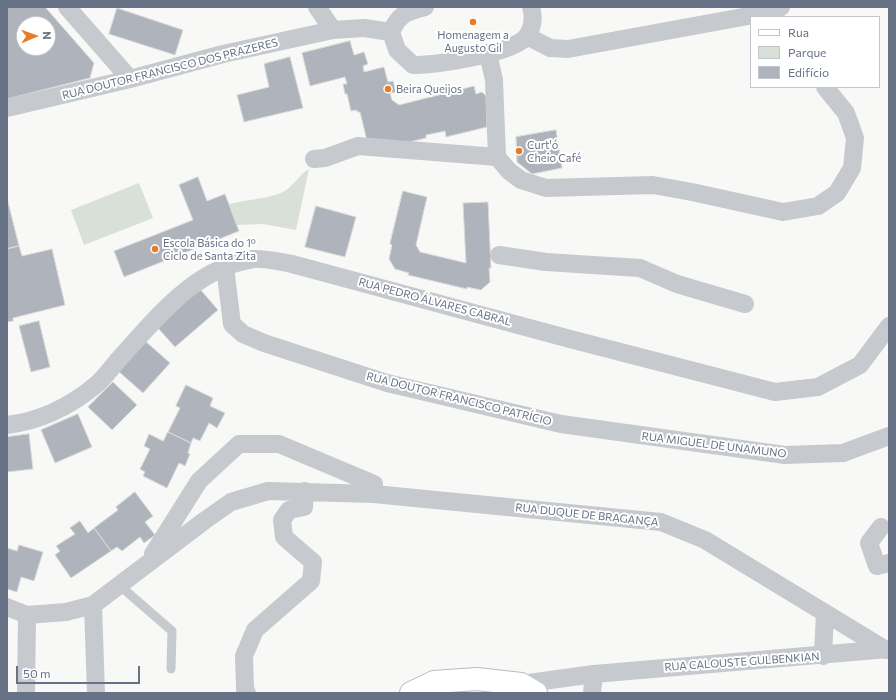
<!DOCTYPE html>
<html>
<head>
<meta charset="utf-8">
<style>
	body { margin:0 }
	#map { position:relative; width:896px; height:700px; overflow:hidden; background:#f8f8f6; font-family:Commissioner,sans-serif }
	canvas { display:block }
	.frame { position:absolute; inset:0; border:8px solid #677287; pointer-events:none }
	.legend { position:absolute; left:750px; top:16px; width:130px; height:72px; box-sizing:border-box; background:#fff; border:1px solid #c2c7cf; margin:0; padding:5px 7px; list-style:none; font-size:12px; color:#677287 }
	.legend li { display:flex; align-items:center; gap:8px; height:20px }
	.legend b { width:20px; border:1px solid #c2c7cf }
	.north { position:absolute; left:16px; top:16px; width:40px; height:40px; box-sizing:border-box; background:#fff; border:1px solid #c2c7cf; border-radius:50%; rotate:88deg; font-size:11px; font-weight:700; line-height:16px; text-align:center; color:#677287 }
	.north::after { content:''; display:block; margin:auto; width:14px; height:18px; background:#e77c27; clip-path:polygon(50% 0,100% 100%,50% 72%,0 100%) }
	.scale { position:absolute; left:16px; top:666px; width:124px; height:18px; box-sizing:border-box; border:2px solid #677287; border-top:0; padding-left:5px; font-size:12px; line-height:14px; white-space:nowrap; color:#677287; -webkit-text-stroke:3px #fff; paint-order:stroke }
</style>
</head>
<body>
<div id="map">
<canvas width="896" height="700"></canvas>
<div class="frame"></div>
<ul class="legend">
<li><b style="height:5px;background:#fff"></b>Rua</li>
<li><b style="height:11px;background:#d8e0d7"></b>Parque</li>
<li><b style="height:11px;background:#afb4bc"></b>Edifício</li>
</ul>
<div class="north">N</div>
<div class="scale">50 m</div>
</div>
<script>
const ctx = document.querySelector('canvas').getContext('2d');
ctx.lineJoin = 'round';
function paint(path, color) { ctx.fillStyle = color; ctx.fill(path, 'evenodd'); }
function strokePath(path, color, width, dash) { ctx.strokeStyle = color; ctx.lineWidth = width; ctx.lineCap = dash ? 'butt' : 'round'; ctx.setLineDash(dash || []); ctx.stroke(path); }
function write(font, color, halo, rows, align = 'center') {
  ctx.font = font + ' Commissioner,sans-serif'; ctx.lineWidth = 4; ctx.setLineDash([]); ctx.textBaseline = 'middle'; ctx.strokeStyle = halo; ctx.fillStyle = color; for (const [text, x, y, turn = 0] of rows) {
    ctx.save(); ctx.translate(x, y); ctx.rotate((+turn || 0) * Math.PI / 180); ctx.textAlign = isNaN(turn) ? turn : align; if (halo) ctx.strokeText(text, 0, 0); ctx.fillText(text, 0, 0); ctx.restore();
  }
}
const green = new Path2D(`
	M309 169 296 230 263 224 237 225 229 204C245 200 265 199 281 193 293 188 298 175 309 169Z
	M139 183 153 218 84 245 71 210Z`);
const building = new Path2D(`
	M7 7H45L94 63 90 78 7 99ZM24 24H48V48H24Z
	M117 8 183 30 175 55 109 34Z
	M350 41 354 55 364 52 368 64 363 66 364 72 384 67 388 82 393 81 396 92 390 93 392 100 399 105 474 86 476 94 482 92 486 96 487 127 446 137 445 131 426 135V138L396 145H368L360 112H357V110L351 111 347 94H345L343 84H347L345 77 310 86 302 53Z
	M290 57 303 108 244 122 237 95 269 87 264 64Z
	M556 130 562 168 532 174 517 162 516 137Z
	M198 177 207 201 225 194 239 231 124 277 114 251 193 220 179 185Z
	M403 191 427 197 416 245 420 252 466 263 463 203 488 202 491 268H489L490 282 481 290 467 287V289L408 275 409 273 395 269 389 259 392 245 390 244Z
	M7 198 19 246 7 249Z
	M316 206 356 217 345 257 305 247Z
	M19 246 22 256 52 249 65 305 13 318V321L7 322V249Z
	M200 289 218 310 175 347 157 327Z
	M39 321 50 367 31 372 19 326Z
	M144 340 170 363 143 393 117 370Z
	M113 382 137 405 112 430 88 407Z
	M186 385 213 398 210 406 225 413 217 428 209 423 200 441 193 438 191 443 168 432 180 408 176 406Z
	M78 414 92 447 55 463 41 430Z
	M168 432 191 443 188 453 190 454 185 466 179 463 167 488 143 476 145 472 140 469 150 449 144 446 149 434 163 441Z
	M29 434 33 469 7 472V437Z
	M135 492 153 516 145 522 155 535 144 543 140 537 122 551 117 547 111 551 94 528 118 510 116 507Z
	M80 521 88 533 94 528 111 551 71 578 55 555 60 551 56 546 75 534 70 528Z
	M19 545 43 552 34 581 21 577 17 592 7 589V548L17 551Z`);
const lane = new Path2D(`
	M119 585 172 631 171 669`);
const street = new Path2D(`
	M67 7 130 79
	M317 7 333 30
	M425 7C406 12 399 14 391 32L397 50 413 65C435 65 514 54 527 36 533 27 534 17 531 7
	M527 36 550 48 568 49 770 12 781 7
	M488 53 494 80 497 157 509 171 521 180 546 188 653 185 692 192 783 212 818 206 837 193 852 168 855 138 846 113 825 87
	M7 108 130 79 223 54 333 30 364 28 391 32
	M314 159 325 158 358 146 497 157
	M499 255 546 262 640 268 677 284 745 304
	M225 267 232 324 243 334 264 343 387 383 561 424 785 455 843 453 889 436
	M7 425C40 421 71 406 97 384 105 377 112 367 119 359 157 318 193 269 253 259 265 258 280 262 292 264L570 339 775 392 818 387 860 365 889 326
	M881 527 869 543 877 566 889 563
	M153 554 199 481 239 444H279L374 484V494
	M93 605 96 693
	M7 607 27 615 66 612 93 605 204 521 231 502 268 491 374 494 661 522 705 540 886 650
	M823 656 825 613
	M521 684 594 674 888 649
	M26 693 27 615
	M247 693 245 689 244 656 255 630 311 581 313 562 284 537 282 520 289 510 304 507 305 491
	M592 693 594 674`);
const secondary = new Path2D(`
	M411 693 434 682 477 679 521 684 536 693`);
const markers = [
	[473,22,4,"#e77c27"],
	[388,89,4,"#e77c27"],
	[519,151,4,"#e77c27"],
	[155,249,4,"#e77c27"]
];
const poiNames = [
	["Homenagem a",473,35,"center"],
	["Augusto Gil",473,48,"center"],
	["Beira Queijos",396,89],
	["Curt'ó",527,145],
	["Cheio Café",527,158],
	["Escola Básica do 1º",163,243],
	["Ciclo de Santa Zita",163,256]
];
const streetNames = [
	["RUA DOUTOR FRANCISCO DOS PRAZERES",170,69,-14],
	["RUA PEDRO ÁLVARES CABRAL",435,302,15],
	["RUA DOUTOR FRANCISCO PATRÍCIO",459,399,14],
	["RUA MIGUEL DE UNAMUNO",714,445,7],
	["RUA DUQUE DE BRAGANÇA",587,515,6],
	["RUA CALOUSTE GULBENKIAN",742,662,-4]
];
paint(green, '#d8e0d7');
paint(building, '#afb4bc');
strokePath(building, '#dadad8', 1);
strokePath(secondary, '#b8bcc2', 24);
strokePath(lane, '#c6c9cd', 9);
strokePath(street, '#c6c9cd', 18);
strokePath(secondary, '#fff', 22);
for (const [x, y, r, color] of markers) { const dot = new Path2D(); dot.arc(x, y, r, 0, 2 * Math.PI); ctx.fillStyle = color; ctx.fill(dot); strokePath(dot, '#fff', 1.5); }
write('11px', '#677287', '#fff', poiNames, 'left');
write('11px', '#677287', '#fff', streetNames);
</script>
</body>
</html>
